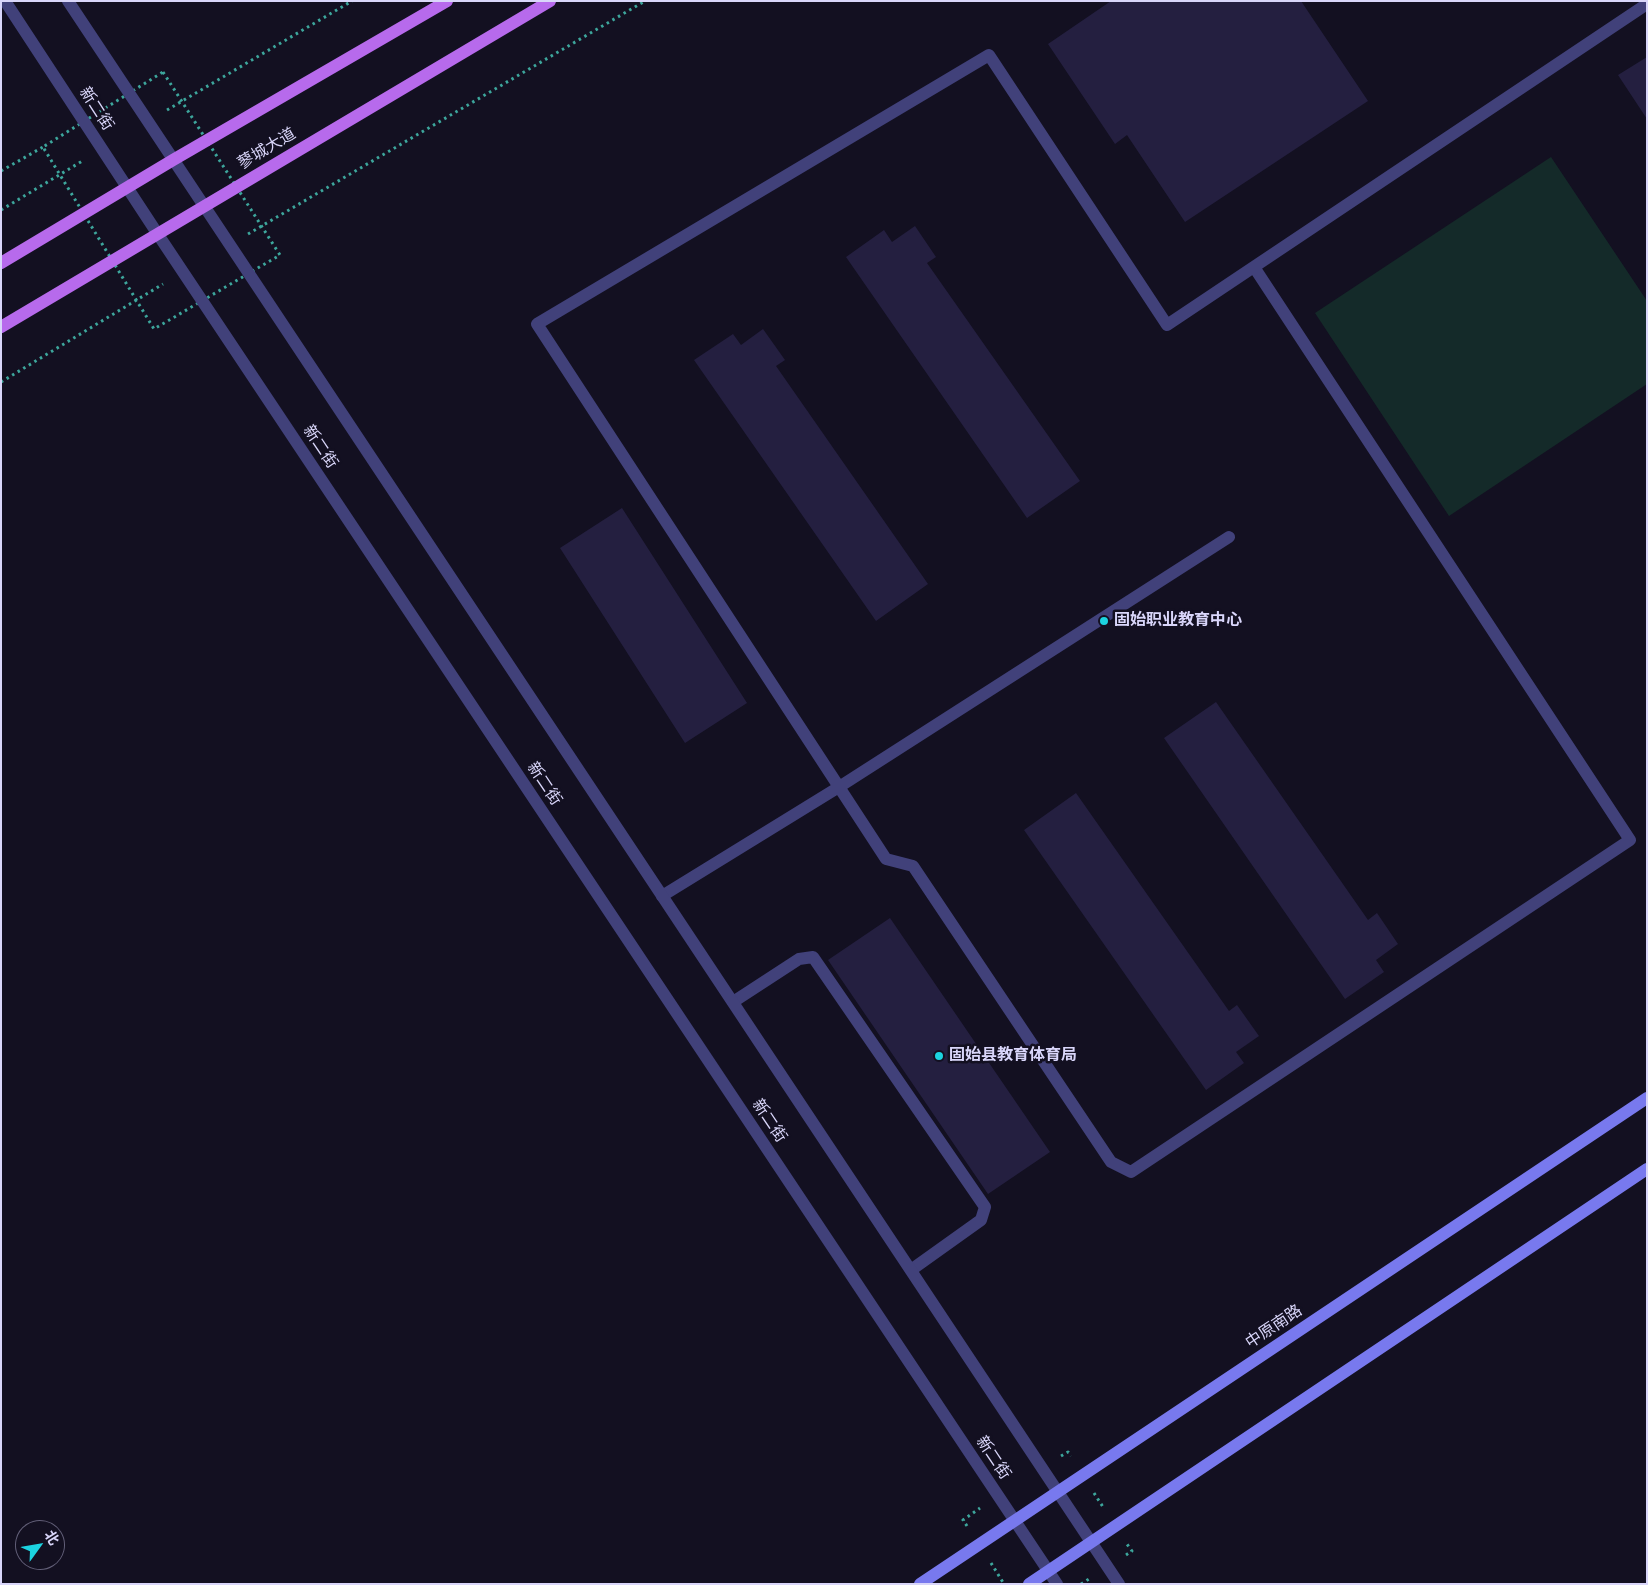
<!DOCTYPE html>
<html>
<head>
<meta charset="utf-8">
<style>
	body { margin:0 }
	#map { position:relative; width:1648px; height:1585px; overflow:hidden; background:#131021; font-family:Arial,"Noto Sans SC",sans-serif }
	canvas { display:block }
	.frame { position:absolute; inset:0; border:2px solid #d9d6fa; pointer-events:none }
	.north { position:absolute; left:15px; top:1520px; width:50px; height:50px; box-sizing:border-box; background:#131021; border:1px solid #625f78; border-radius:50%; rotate:58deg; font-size:14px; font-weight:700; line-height:20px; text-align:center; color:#d9d6fa }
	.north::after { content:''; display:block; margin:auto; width:18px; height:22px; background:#1cd3e0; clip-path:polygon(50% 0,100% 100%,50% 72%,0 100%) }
</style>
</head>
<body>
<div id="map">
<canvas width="1648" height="1585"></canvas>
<div class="frame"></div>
<div class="north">北</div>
</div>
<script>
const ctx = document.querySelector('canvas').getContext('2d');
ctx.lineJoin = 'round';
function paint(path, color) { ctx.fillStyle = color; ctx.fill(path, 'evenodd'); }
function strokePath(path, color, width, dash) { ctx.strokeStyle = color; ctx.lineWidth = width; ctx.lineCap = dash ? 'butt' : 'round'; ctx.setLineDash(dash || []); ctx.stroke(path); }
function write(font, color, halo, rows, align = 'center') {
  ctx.font = font + ' Arial,"Noto Sans SC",sans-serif'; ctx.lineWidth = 5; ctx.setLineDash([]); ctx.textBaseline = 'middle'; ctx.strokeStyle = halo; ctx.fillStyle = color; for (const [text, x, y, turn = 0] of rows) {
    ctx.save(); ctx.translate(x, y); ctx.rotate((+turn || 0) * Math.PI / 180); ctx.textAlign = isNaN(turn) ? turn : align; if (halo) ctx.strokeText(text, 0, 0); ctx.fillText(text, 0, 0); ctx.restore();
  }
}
const green = new Path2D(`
	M1551 157 1647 301V384L1449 516 1315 313Z`);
const building = new Path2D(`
	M1111 1H1301L1368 101 1185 222 1127 135 1115 144 1048 44Z
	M1647 57V119L1618 75Z
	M915 226 936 257 927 263 1080 481 1027 518 846 257 884 230 892 242Z
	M763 329 785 360 776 366 928 584 876 621 694 360 733 334 741 345Z
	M622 508 747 703 685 743 560 548Z
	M1216 702 1368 920 1377 913 1398 944 1376 960 1384 972 1345 999 1164 738Z
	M1076 793 1229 1011 1237 1005 1259 1036 1236 1052 1244 1063 1206 1090 1024 830Z
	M890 918 1050 1152 988 1194 828 960Z`);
const path = new Path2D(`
	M163 72 280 255 154 329 43 147Z
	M167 110 352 1
	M1 171 43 147
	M1 210 84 160
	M248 234 645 1
	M1 382 163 284
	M1061 1456 1068 1452 1071 1456
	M1094 1493 1103 1507
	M967 1526 963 1520 980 1508
	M1126 1555 1132 1551 1127 1544
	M991 1563 1004 1584
	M1081 1584 1089 1579`);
const service = new Path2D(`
	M1254 267 1630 840 1131 1172 1111 1162 913 866 886 859 537 324 989 55 1167 325 1647 4
	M662 896 839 787 1229 537
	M733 1002 799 959 813 957 985 1207 981 1220 911 1270`);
const tertiary = new Path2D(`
	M5 1 157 233 1057 1584
	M68 1 1119 1584`);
const secondary = new Path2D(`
	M920 1584 1647 1098
	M1029 1584 1647 1169`);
const primary = new Path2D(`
	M1 263 173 160 447 1
	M1 327 550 1`);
const markers = [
	[1104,621,5,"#1cd3e0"],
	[939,1056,5,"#1cd3e0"]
];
const streetNames = [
	["新二街",96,109,57],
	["蓼城大道",267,149,-31],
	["新二街",320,447,56],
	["新二街",544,784,56],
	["新二街",769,1121,56],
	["中原南路",1274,1327,-34],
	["新二街",993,1458,56]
];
const poiNames = [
	["固始职业教育中心",1114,621],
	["固始县教育体育局",949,1056]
];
paint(green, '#142a29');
paint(building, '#241f40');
strokePath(path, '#3da69c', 3, [2.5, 4]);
strokePath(service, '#41417a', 12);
strokePath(tertiary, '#41417a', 12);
strokePath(secondary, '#7879ee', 12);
strokePath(primary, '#b76aec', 12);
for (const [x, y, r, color] of markers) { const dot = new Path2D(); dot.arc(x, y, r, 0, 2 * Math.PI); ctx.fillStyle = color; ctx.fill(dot); strokePath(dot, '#131021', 2); }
write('16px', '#d9d6fa', '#131021', streetNames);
write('bold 16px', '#d9d6fa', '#131021', poiNames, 'left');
</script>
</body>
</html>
